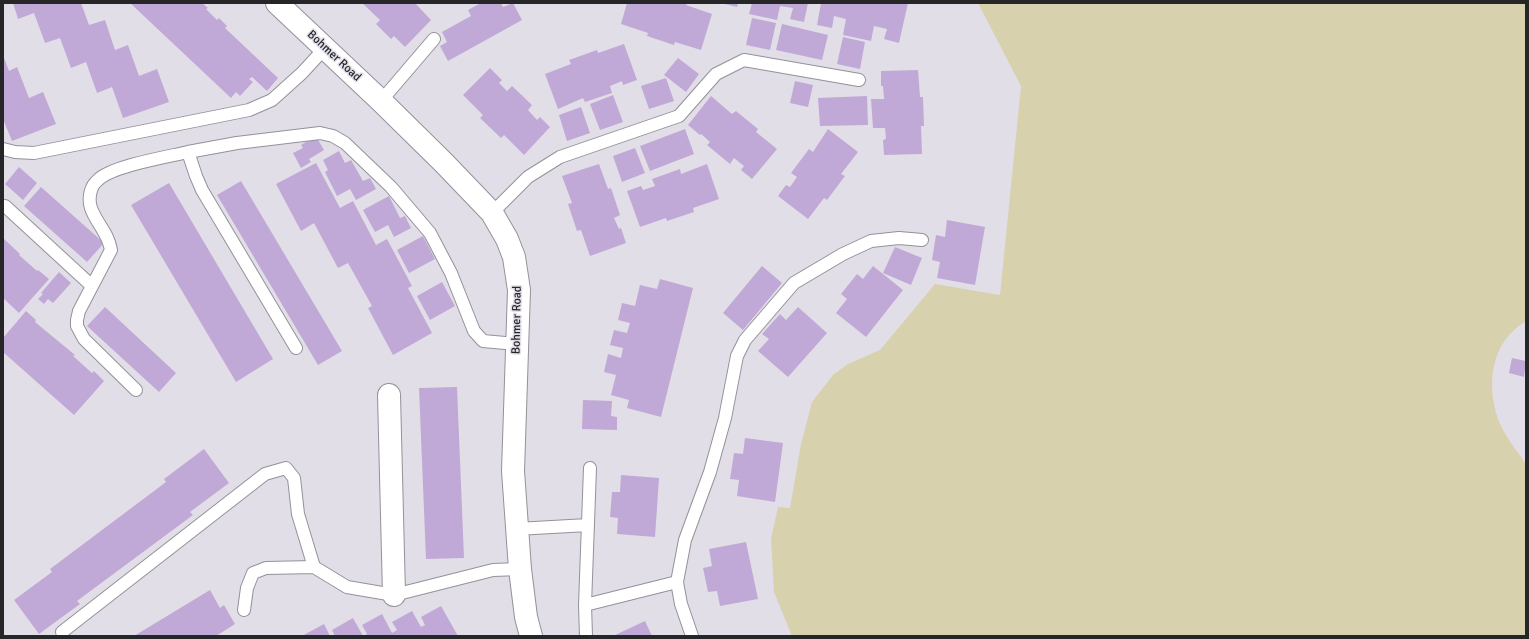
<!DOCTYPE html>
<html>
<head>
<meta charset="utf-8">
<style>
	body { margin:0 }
	#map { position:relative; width:1529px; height:639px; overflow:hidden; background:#e2dee7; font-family:Signika,sans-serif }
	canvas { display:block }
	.frame { position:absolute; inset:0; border:4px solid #262528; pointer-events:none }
</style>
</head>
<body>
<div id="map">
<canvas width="1529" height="639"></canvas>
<div class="frame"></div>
</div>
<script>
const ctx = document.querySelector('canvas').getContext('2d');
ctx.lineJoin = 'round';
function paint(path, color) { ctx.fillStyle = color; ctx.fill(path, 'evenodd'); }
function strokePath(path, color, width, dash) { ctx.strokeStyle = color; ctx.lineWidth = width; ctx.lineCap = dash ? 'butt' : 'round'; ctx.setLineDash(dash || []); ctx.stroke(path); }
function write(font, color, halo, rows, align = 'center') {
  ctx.font = font + ' Signika,sans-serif'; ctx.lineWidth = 3; ctx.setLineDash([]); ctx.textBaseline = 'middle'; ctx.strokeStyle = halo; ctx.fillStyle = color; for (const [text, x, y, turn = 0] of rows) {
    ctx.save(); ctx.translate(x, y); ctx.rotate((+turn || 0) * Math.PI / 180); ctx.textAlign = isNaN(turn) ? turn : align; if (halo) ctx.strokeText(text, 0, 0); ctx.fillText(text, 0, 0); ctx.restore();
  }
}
const green = new Path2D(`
	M978 3H1526V321C1491 342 1486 383 1498 419 1504 435 1516 450 1526 464V636H792L774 592 771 539 778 507 790 508 801 444 812 402 833 375 848 364 880 350 935 284 1000 295 1021 86Z`);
const building = new Path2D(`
	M13 3H81L89 25 105 20 115 50 128 45 139 76 157 69 169 102 123 118 112 87 97 93 86 62 71 68 60 38 45 43 34 13 18 19Z
	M130 3H202L208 8 206 9 217 20 219 18 227 26 225 28 278 78 267 91 252 77 249 79 253 82 240 96 236 92 231 98Z
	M362 3H415L431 20 405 47 394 36 391 39 376 24 380 20Z
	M481 3H501L503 7 513 3 522 20 448 61 440 46 447 42 442 32 471 16 468 10Z
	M627 3H687L686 5 712 14 701 50 675 42 674 45 647 36 648 33 621 24Z
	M721 3H738L737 7Z
	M752 3H808L804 22 790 19 793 8 780 6 777 20 749 14Z
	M821 3H908L899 43 884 39 887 29 874 26 871 41 843 35 846 19 834 16 832 28 817 25Z
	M752 18 776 23 770 50 746 45Z
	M782 24 828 35 822 60 776 50Z
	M843 37 865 42 860 69 837 64Z
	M624 44 637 80 623 85 622 81 610 86 612 93 585 102 583 98 558 109 545 74 571 64 569 60 597 50 598 53Z
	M3 55 9 71 17 67 29 98 43 92 56 124 12 141 3 119Z
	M678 58 699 74 686 92 664 75Z
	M490 68 502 80 499 83 507 91 512 86 532 105 528 110 537 120 540 117 550 127 524 155 504 135 501 138 480 118 483 115 463 95Z
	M918 70 920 97H923L924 126H921L922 154 884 155 883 140 886 139 885 128H873L871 99H884L883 86H881V71Z
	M666 78 674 101 649 109 641 86Z
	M795 81 813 85 808 107 790 103Z
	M613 95 623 122 600 130 590 104Z
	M711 96 732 114 736 111 758 129 756 132 777 149 752 179 741 170 744 166 734 158 730 164 707 145 710 142 701 134 700 135 688 125Z
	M867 96 868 125 820 126 818 98Z
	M581 107 590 133 567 141 559 115Z
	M685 129 694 154 650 171 640 146Z
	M828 129 858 152 841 174 845 176 827 200 824 198 808 219 778 196 786 185 790 187 797 177 791 173 809 149 813 152Z
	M317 138 324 150 309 159 311 162 301 168 293 153 303 148 301 145 311 139Z
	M635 148 645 173 622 182 613 156Z
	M339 151 345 163 351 160 363 181 370 178 376 189 356 200 350 189 337 196 325 172 328 170 323 160Z
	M316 163 340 208 353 201 376 245 387 239 412 286 408 288 432 333 393 355 368 308 372 306 348 263 338 268 314 223 301 231 276 184Z
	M599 164 608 189 611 188 620 215 614 218 619 229 621 228 626 243 590 256 581 230 577 231 568 204 572 203 562 176Z
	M707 164 719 199 693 208 694 212 667 221 666 218 640 227 627 191 641 186 643 190 655 186 652 179 680 169 681 174Z
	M19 167 37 183 23 200 5 184Z
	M241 181 342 351 318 365 217 195Z
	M169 183 273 359 236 382 131 205Z
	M41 187 104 243 87 262 24 206Z
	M389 196 400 218 405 216 411 228 394 237 388 225 375 232 363 210Z
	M947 220 985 227 975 285 937 278 940 262 932 260 936 235 945 237Z
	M423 236 435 259 409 273 397 250Z
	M3 238 20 254 19 255 37 271 38 270 49 279 19 313 3 298Z
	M895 247 922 258 911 285 883 273Z
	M762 266 782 283 743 330 723 313Z
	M873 266 903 290 866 337 836 313 847 299 841 294 857 274 863 279Z
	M59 272 71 283 53 303 48 299 44 304 38 299 43 294 41 293Z
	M660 279 693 288 661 417 627 408 629 400 611 395 616 375 604 372 608 354 621 358 623 348 610 345 614 330 627 333 630 323 618 320 622 303 635 306 640 285 657 289Z
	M442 282 455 306 430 320 417 296Z
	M105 307 176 373 159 392 87 326Z
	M798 307 827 333 788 377 758 351 769 339 762 334 780 314 786 320Z
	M26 311 36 320 35 322 75 355 73 356 92 373 94 371 104 381 74 415 3 352V338Z
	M1512 358 1526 361 1524 377 1509 373Z
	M457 387 464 558 426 559 419 388Z
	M583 400 612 401 611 416 617 417V430L582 429Z
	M745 438 783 443 775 502 737 496 739 480 730 479 734 453 743 454Z
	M204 449 229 483 190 512 193 515 77 601 80 604 39 634 14 600 52 572 50 569 166 482 164 479Z
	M621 475 659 478 655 537 617 534 618 518 610 517 612 492H620Z
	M746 542 758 599 720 606 717 591 708 592 703 568 712 566 709 549Z
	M210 590 220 608 224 605 235 624 216 636H134Z
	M441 606 458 636H364L367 634 362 625 382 614 392 633 397 630 392 622 412 611 421 627 425 625 421 617Z
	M353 618 363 636H335L332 630Z
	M645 621 652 636H613Z
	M324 624 330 636H302Z`);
const lane = new Path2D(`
	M381 101 434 39
	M3 149 15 152 34 153 249 110 272 100 302 73 325 48
	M5 206 92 286
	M492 213 528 177 560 157 679 116 716 74 744 60 859 80
	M296 348 202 190 196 176 188 152 237 143 320 133 333 136 345 143 391 187 430 233 451 273 474 331 483 341 516 344
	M136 390 84 339 77 326V320L79 311 111 250C108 232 96 223 91 208 88 199 90 186 98 180 112 166 167 157 188 152
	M516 529 588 525
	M585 605 677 582
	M244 610 247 588 253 573 266 568 314 567
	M62 632 265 474 286 468 294 478 298 514 314 567 347 587 394 595 493 570 520 569
	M586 636 585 605 590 468
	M692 636 681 604 677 582 685 540 710 472 725 418 737 356 745 340 794 283 843 254 871 241 899 238 922 240`);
const street = new Path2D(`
	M277 3 381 101 444 163 492 213 507 239 514 257 519 290 513 471 520 569 526 617 531 636
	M389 395 394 595`);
const streetNames = [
	["Bohmer Road",334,56,43],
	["Bohmer Road",517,320,-89]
];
paint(green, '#d8d1ad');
paint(building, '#c0a9d6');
strokePath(lane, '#949198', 14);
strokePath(street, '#949198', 24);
strokePath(lane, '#fff', 12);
strokePath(street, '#fff', 22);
write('12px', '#262528', '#e2dee7', streetNames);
</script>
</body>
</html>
